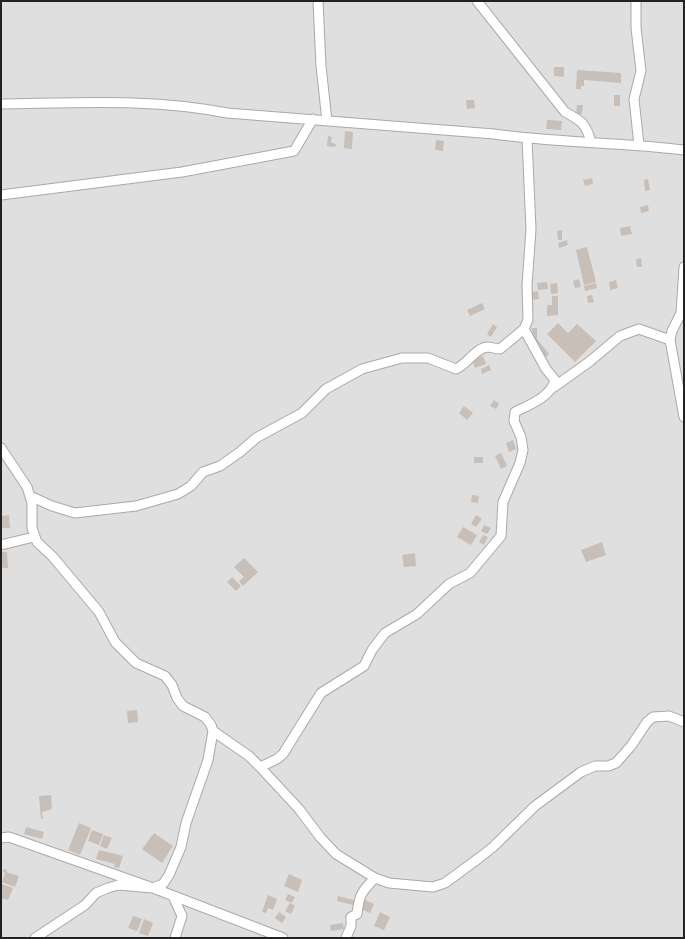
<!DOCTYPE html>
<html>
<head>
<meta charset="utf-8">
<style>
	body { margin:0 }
	#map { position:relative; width:685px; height:939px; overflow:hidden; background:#f2efe9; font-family:"Fira Sans Condensed",sans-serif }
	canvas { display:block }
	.frame { position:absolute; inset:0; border:2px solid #222; pointer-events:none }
</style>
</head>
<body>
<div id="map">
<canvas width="685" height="939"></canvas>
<div class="frame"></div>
</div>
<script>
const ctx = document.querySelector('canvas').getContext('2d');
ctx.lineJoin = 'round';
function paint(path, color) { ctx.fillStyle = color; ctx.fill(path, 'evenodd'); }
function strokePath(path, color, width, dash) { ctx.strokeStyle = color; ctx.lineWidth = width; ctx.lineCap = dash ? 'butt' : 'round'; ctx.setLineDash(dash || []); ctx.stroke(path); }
const residential = new Path2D(`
	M1 1H684V938H1Z`);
const building = new Path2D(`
	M554 67H564V77L554 76Z
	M577 70 621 73V83L584 80V86H581V89H576Z
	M614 95H620V106H614Z
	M466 100H474L475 108 467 109Z
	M577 105H583L582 114H576Z
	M547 120 562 121 561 130 546 129Z
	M345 131 353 132 352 149 344 148Z
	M328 136 332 137 331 142H329L336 144 335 147 327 146Z
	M436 140 444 141 443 151 435 150Z
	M592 178 593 184 585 186 583 180Z
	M648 179 650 190 645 191 644 180Z
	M648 205 649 211 641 213 640 207Z
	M630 226 632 234 621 236 620 228Z
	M562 230V240H558L557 231Z
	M567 240 568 245 559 248 558 243Z
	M587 247 596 282 584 285 576 250Z
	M641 258 642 267H637L636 259Z
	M579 279 581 287 575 288 573 281Z
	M616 280 618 288 610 290 609 282Z
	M547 282 548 289 538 290 537 283Z
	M557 283 558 293 551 294 550 284Z
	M596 283 597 288 585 291 584 286Z
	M538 291 539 299 529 300 528 293Z
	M592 295 594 302 588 303 587 296Z
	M552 296H558V315L547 316V305H552Z
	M482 303 485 309 470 316 467 310Z
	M558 323 568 333 577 324 596 341 575 362 547 334Z
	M493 324 497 327 491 337 487 334Z
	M532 328H537V339L549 354 546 357 533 342Z
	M483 356 486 364 475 368 472 360Z
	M489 365 491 370 482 374 481 369Z
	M494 400 499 404 496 409 490 406Z
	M464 406 473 413 467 420 459 413Z
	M513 440 516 449 509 452 506 443Z
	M501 453 507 466 501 469 495 456Z
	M474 457H483V463H474Z
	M472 495 479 496 478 503 471 502Z
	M9 515 10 528H1V516Z
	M476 515 482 519 476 527 471 524Z
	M484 525 491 528 487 534 481 531Z
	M463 527 477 535 471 545 457 537Z
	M483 535 488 537 484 545 479 542Z
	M602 542 606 555 586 562 581 550Z
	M2 552H7L8 568H1Z
	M415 553 416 566 404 567 402 555Z
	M244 558 258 572 243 586 239 581 244 577 234 567Z
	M232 577 241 586 236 591 227 582Z
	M137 710 138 722 128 723 127 711Z
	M51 795 52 809 42 812 43 819H41L39 796Z
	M79 823 91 828 80 855 68 850Z
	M26 827 44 832 42 839 24 834Z
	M92 830 103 834 99 845 88 841Z
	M154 833 173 846 162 863 142 849Z
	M104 835 112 838 107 849 100 846Z
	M99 850 123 856 119 868 114 867 115 864 96 859Z
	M4 869 7 870 6 872 19 876 15 887 2 882 5 873 3 872Z
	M289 874 302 880 298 892 284 886Z
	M1 884 13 888 8 900 1 898Z
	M288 894 295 897 292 903 285 900Z
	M268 895 277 899 273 910 268 908 266 913 262 912Z
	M338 896 354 900 353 905 337 901Z
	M363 899 374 904 370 913 359 908Z
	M290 903 295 906 291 914 285 911Z
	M279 912 286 917 282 923 275 918Z
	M380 912 390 917 384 930 374 926Z
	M133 916 142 919 137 931 128 928Z
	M144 919 153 923 148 936 139 933Z
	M343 923 344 929 331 931 330 925Z`);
const minor = new Path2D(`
	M318 1 321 66 327 121
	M477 1 565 112C582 121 586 124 591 142
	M636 1V28L641 71 634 99 639 145
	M1 104C76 103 153 98 227 113L494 134C557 143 621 142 684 150
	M1 195 182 172 294 151 313 119
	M684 267 681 313 672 331 670 340 684 417
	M554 387 589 362 620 336 639 329 670 340
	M1 448 27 487 32 503V528L37 542 53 557 99 612 115 642 136 663 165 676 172 685 177 698 183 706 205 717 211 725 213 731 249 756 260 767 299 809 320 837 336 854 375 878 389 883 433 887 445 883 479 858 493 847 535 806 581 772 595 766H608L616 763 631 746 647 722 653 717 669 716 684 722
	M30 496 52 506 75 513 136 506 178 494 191 486 203 472 220 466 240 452 256 438 302 413 326 389 362 369 402 358H428L456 369C467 364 476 348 487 347 491 347 496 349 500 349L524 329
	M1 545 34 537
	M260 767 277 759 283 754 321 693 364 666 372 650 385 633 417 614 449 584 470 573 501 536 503 502 520 463 523 450 521 437 514 421 515 412C529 405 551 397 555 380L546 369 524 329 528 320 527 285 531 229 527 139
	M1 838 9 837 153 888 283 938
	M173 896 182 916 175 938
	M35 938 85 905 96 893 108 888 118 885 153 888 163 884 169 875 181 847 186 823 208 760 213 731
	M346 938 351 926V917L357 914C359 895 362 891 375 878`);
paint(residential, '#e0dfdf');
paint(building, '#c7bfb8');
strokePath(minor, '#a9a9a9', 11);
strokePath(minor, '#fff', 9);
</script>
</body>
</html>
